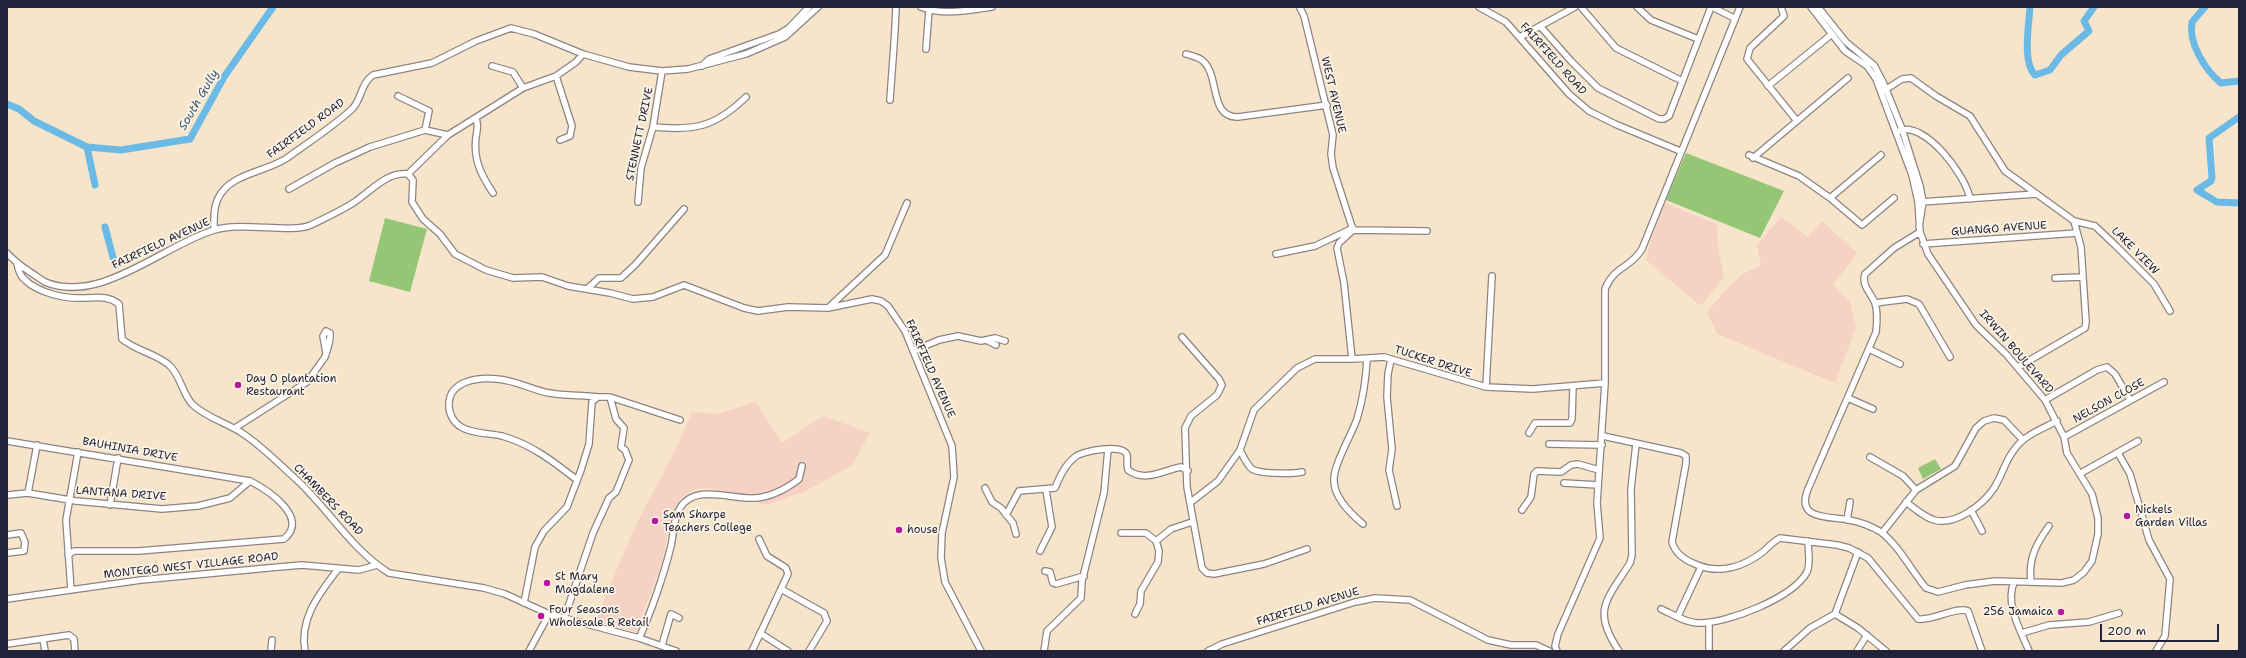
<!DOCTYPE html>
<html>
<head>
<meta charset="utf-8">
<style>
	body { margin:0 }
	#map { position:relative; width:2246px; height:658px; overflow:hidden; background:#f6e5cb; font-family:"Shantell Sans",sans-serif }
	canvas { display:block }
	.frame { position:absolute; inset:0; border:8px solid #22223b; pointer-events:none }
	.scale { position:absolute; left:2100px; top:624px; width:119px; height:18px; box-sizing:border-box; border:2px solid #22223b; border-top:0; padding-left:5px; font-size:12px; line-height:14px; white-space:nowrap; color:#22223b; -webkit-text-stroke:3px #fcf5e5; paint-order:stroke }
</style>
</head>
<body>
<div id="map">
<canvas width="2246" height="658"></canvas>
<div class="frame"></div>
<div class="scale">200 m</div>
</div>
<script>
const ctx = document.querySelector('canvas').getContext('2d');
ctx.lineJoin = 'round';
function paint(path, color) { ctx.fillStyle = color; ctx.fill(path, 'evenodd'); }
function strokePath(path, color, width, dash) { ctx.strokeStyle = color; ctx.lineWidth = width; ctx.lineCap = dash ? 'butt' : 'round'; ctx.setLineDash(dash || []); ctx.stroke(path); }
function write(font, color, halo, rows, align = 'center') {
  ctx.font = font + ' "Shantell Sans",sans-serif'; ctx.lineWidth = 3.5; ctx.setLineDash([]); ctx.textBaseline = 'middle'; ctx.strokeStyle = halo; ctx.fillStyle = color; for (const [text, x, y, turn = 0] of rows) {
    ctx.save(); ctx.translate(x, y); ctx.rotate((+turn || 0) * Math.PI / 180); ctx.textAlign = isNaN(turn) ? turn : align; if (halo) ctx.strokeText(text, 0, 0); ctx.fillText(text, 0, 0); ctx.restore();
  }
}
const built = new Path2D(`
	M1665 203 1717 224 1718 246 1724 277 1703 304H1698L1646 260 1649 246Z
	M1781 217 1808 237 1822 221 1857 253 1833 285 1850 301 1856 327 1835 383 1717 334 1707 312 1724 292 1743 274 1761 265 1757 244Z
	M756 402 782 443 823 416 870 433 852 465 806 491 766 505 709 488 695 489 681 498 672 513 662 563 636 632 595 622 633 531 678 444 692 412 718 414Z`);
const green = new Path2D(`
	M1686 153 1784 191 1760 238 1666 200Z
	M385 218 427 229 410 292 369 281Z
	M1935 459 1941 469 1923 479 1918 468Z`);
const river = new Path2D(`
	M2030 7C2029 25 2022 62 2035 75L2050 70 2061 55 2089 31 2084 21 2094 7
	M2205 7 2192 22C2188 43 2205 70 2221 83L2239 81
	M7 104 19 109 34 121 87 147 95 185
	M2239 117 2209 138 2212 178 2211 181 2197 190 2217 202 2239 203
	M87 147 121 150 190 139 224 77 273 7
	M105 227 115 265`);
const minor = new Path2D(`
	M921 7C944 16 968 10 992 7
	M1479 7 1506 22 1569 94 1589 111 1615 124 1680 151
	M1581 7 1616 48 1682 81
	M1637 7 1651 20 1698 39
	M1712 7 1734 18
	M1781 7 1784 16 1750 48 1747 59 1797 121
	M1811 7 1845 51 1867 66 1876 79 1912 175 1918 202 1920 232 1928 254 1976 325 2006 354 2045 400 2064 437 2067 453 2092 494 2098 518V534L2092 561 2084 572 2074 580 2062 583 1995 581 1965 585 1938 592 1926 588C1911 570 1899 546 1881 532 1871 526 1860 522 1849 520 1830 516 1795 521 1808 489L1876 332C1877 323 1878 312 1875 303 1871 293 1861 285 1865 274L1894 248 1920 232
	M1818 7 1846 42 1874 65 1883 82 1902 129 1920 186 1923 202 1919 227
	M1300 8 1304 16 1333 135 1331 154 1333 168 1353 230 1339 243 1337 248 1344 283 1352 359
	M1540 26 1571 61 1598 88 1659 119H1664L1669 116 1711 7
	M1520 37 1575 7
	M926 49 929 10
	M1186 54C1192 56 1199 57 1203 61 1220 76 1209 118 1238 117L1327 105
	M492 66 513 72 523 88
	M702 66 709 59 779 34 789 28 809 7
	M556 76 572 126 570 136 560 140
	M1768 86 1832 34
	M1882 92 1902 79 1911 78 1936 96 1970 116 2005 171 2074 221 2081 247 2086 322 2085 328 2018 367
	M398 96 429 111 425 130
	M890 100C892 69 895 38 896 7
	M476 119C479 126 477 129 476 137 473 159 481 175 493 193
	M653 127C695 131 715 127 746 97
	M1899 131C1925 120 1967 177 1970 199
	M1749 155 1799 176 1830 198 1862 225 1894 198
	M1753 158 1848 78
	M408 174 448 135 523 88 556 76 576 62 583 54
	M289 189 335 163 370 147 425 130 448 135
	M1830 198 1881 155
	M638 202 641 168 653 127 662 71
	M1921 202 2036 194
	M2074 221 2095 226 2115 245 2154 284 2170 311
	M214 230C214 216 213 204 222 192 236 173 268 171 287 158 306 144 337 124 353 108 362 98 361 83 373 75L432 63 476 41 511 28 534 34 583 54 629 67 662 71 688 69 746 54 785 37 818 7
	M1353 230 1427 231
	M1923 244 2077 233
	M7 253C14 261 21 266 30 272 35 275 40 279 45 282 100 305 164 245 214 230 243 221 290 234 311 225 325 218 343 210 356 201 373 189 387 172 408 174L413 180 412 202 423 219 440 234 455 254 486 270 513 278 542 277 568 286 610 293 633 299 653 297 684 285 744 308 758 311 788 307 828 308 872 299 881 301 888 306 905 331 952 446 954 477 942 533 941 558 945 582 981 651
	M1276 254 1315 246 1353 228
	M17 263C18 269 20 276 25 280 39 293 65 299 83 298 97 298 107 295 119 304L122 339C136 351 155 353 169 365 180 374 182 393 192 404 205 417 227 423 242 433 262 446 280 465 297 480 329 510 352 550 389 573L484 588 505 594 549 614 639 638 676 651
	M2055 278 2082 277
	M587 289 599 278H621L635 265 684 209
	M1875 303 1907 299 1919 304 1950 357
	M828 308 885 255 907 203
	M1182 337 1219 379 1222 385 1217 395 1191 416 1185 428 1187 487 1202 568 1207 573 1214 574 1264 564 1307 549
	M988 341 996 345
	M1869 349 1900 364
	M913 351 939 340 958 336 981 341 995 338 1005 341
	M1391 359 1388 374 1387 397 1392 449 1389 470 1397 506
	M1486 387 1492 276
	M1848 398 1873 409
	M2045 400 2097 370 2107 367 2115 374 2130 400
	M235 428 307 382 325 357C327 350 331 341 330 333L326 331 323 336 326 353
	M1529 433 1535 423H1570L1572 419 1573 386
	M1603 436 1681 453 1686 456V463L1672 542C1675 553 1685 560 1695 564 1719 575 1744 567 1764 551 1769 546 1774 541 1780 538L1837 545 1849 548 1868 558 1918 619C1933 621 1957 606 1968 611L1982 651
	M2064 437 2164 382
	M7 441 250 481C268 490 310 518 284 539L139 551H74L68 555
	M1549 444 1602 445
	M1240 450C1243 456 1247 465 1252 469 1259 474 1293 474 1302 472
	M2118 453 2130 474 2149 540 2170 579 2165 636 2156 651
	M1870 457 1903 476 1916 490
	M2081 473 2138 441
	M577 480C554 462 531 444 502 436 489 433 473 434 461 427 454 423 449 414 449 406 448 381 477 377 497 379 515 380 532 390 549 393 565 396 582 395 598 397
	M1564 483 1598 485
	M985 488 992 502 1001 508 1013 523 1016 534
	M28 493 37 445
	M7 495 28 493 76 501 162 509 198 506 230 498 250 481
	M1191 502 1218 481 1240 450 1254 410 1297 368 1315 359H1352L1384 357 1486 387 1533 389 1605 383
	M1906 502C1914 508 1924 517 1934 520 1955 526 1983 505 1994 488 2002 476 2005 461 2014 450 2024 435 2042 429 2057 421
	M110 505 118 458
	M1522 510 1531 497 1534 474 1537 471 1561 472 1571 465 1578 464 1599 470
	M1971 510 1982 531
	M1006 515 1019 491 1055 488C1060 476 1065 465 1075 457 1082 451 1123 443 1127 455 1128 460 1126 464 1128 470 1145 483 1164 470 1181 467L1188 471
	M1847 520 1850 502
	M1363 524C1351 514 1335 498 1334 482 1332 467 1352 434 1357 419 1363 399 1366 379 1367 359
	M1121 533H1146L1156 541 1159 551 1158 562 1141 591 1140 604 1135 614
	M1882 533 1916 490 1955 466 1976 428 1984 421 1994 418 2004 420 2023 440
	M7 535 21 533 25 542 24 551 7 553
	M1156 541 1171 529 1192 522
	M1040 551 1052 527 1046 490
	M1045 571 1050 572 1053 583 1056 584 1084 576
	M2014 582C2005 605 2020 629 2029 651
	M2031 582C2028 559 2036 544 2049 526
	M781 589 824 613 827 621 809 651
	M71 590 66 520 78 452
	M7 599 141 580 268 568 302 565 359 570 377 565
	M524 603 535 547 544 531 567 507 581 470 589 444 592 402 598 397H610L680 420
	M1661 609C1672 614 1686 623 1698 623 1726 624 1793 598 1807 572 1811 564 1808 550 1808 541
	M1835 614 1858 552
	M1835 614 1858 628 1886 651
	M1678 616 1701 567
	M564 619 593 533 609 498 616 492 629 460 625 450 621 447 624 428 616 419 610 397
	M760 633 788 651
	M2022 633 2049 625 2089 622 2119 613
	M639 638C651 613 664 574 671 546 674 533 673 519 680 508 695 483 732 500 755 498 772 497 786 489 799 479L802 466
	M43 639 45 651
	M7 644 69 635 74 639 75 651
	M662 645 671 614 679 618
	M271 651 272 640
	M305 651C299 618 320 593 338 569
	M529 651 549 614
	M752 651 788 574 786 568 767 556 759 539
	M1044 651 1047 631 1081 598 1082 581 1104 493 1108 449
	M1208 651 1222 644 1355 602 1375 598 1410 600 1488 640 1511 645H1536L1549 651
	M1557 651 1555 646 1558 634 1600 538 1597 503 1605 383V289C1615 265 1630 269 1642 249L1740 7
	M1619 651C1591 610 1607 600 1630 563L1632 555 1631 489 1636 444
	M1709 651V623
	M1784 651 1810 628 1835 614
	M1857 651 1867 635`);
const markers = [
	[238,385,4,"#b5179e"],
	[2127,516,4,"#b5179e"],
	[655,521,4,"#b5179e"],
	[899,530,4,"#b5179e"],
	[547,583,4,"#b5179e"],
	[2061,612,4,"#b5179e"],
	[541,616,4,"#b5179e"]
];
const streetNames = [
	["FAIRFIELD ROAD",1553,59,48],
	["WEST AVENUE",1333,95,77],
	["FAIRFIELD ROAD",306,129,-36],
	["STENNETT DRIVE",640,134,-78],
	["GUANGO AVENUE",1999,229,-4],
	["FAIRFIELD AVENUE",161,244,-25],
	["LAKE VIEW",2135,251,45],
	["IRWIN BOULEVARD",2016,352,49],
	["TUCKER DRIVE",1433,362,18],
	["FAIRFIELD AVENUE",930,369,66],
	["NELSON CLOSE",2109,401,-29],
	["BAUHINIA DRIVE",130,450,10],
	["LANTANA DRIVE",121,494,4],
	["CHAMBERS ROAD",328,500,46],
	["MONTEGO WEST VILLAGE ROAD",191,566,-6],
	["FAIRFIELD AVENUE",1308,607,-17]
];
const poiNames = [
	["Day O plantation",246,379],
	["Restaurant",246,392],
	["Nickels",2135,510],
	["Garden Villas",2135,523],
	["Sam Sharpe",663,515],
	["Teachers College",663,528],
	["house",907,530],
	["St Mary",555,577],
	["Magdalene",555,590],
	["Four Seasons",549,610],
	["Wholesale & Retail",549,623],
	["256 Jamaica",2053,612,"right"]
];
const waterNames = [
	["South Gully",199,100,-60]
];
paint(built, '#f6d2c4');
paint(green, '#95c675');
strokePath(river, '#6abae5', 7);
strokePath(minor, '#8c8483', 8);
strokePath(minor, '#fff', 5.5);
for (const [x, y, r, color] of markers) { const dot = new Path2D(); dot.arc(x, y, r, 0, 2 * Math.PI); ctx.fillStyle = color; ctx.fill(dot); strokePath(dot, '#fcf5e5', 1.5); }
write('11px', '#22223b', '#fcf5e5', streetNames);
write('11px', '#22223b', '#fcf5e5', poiNames, 'left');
write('italic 12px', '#3b5776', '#fcf5e5', waterNames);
</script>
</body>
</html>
